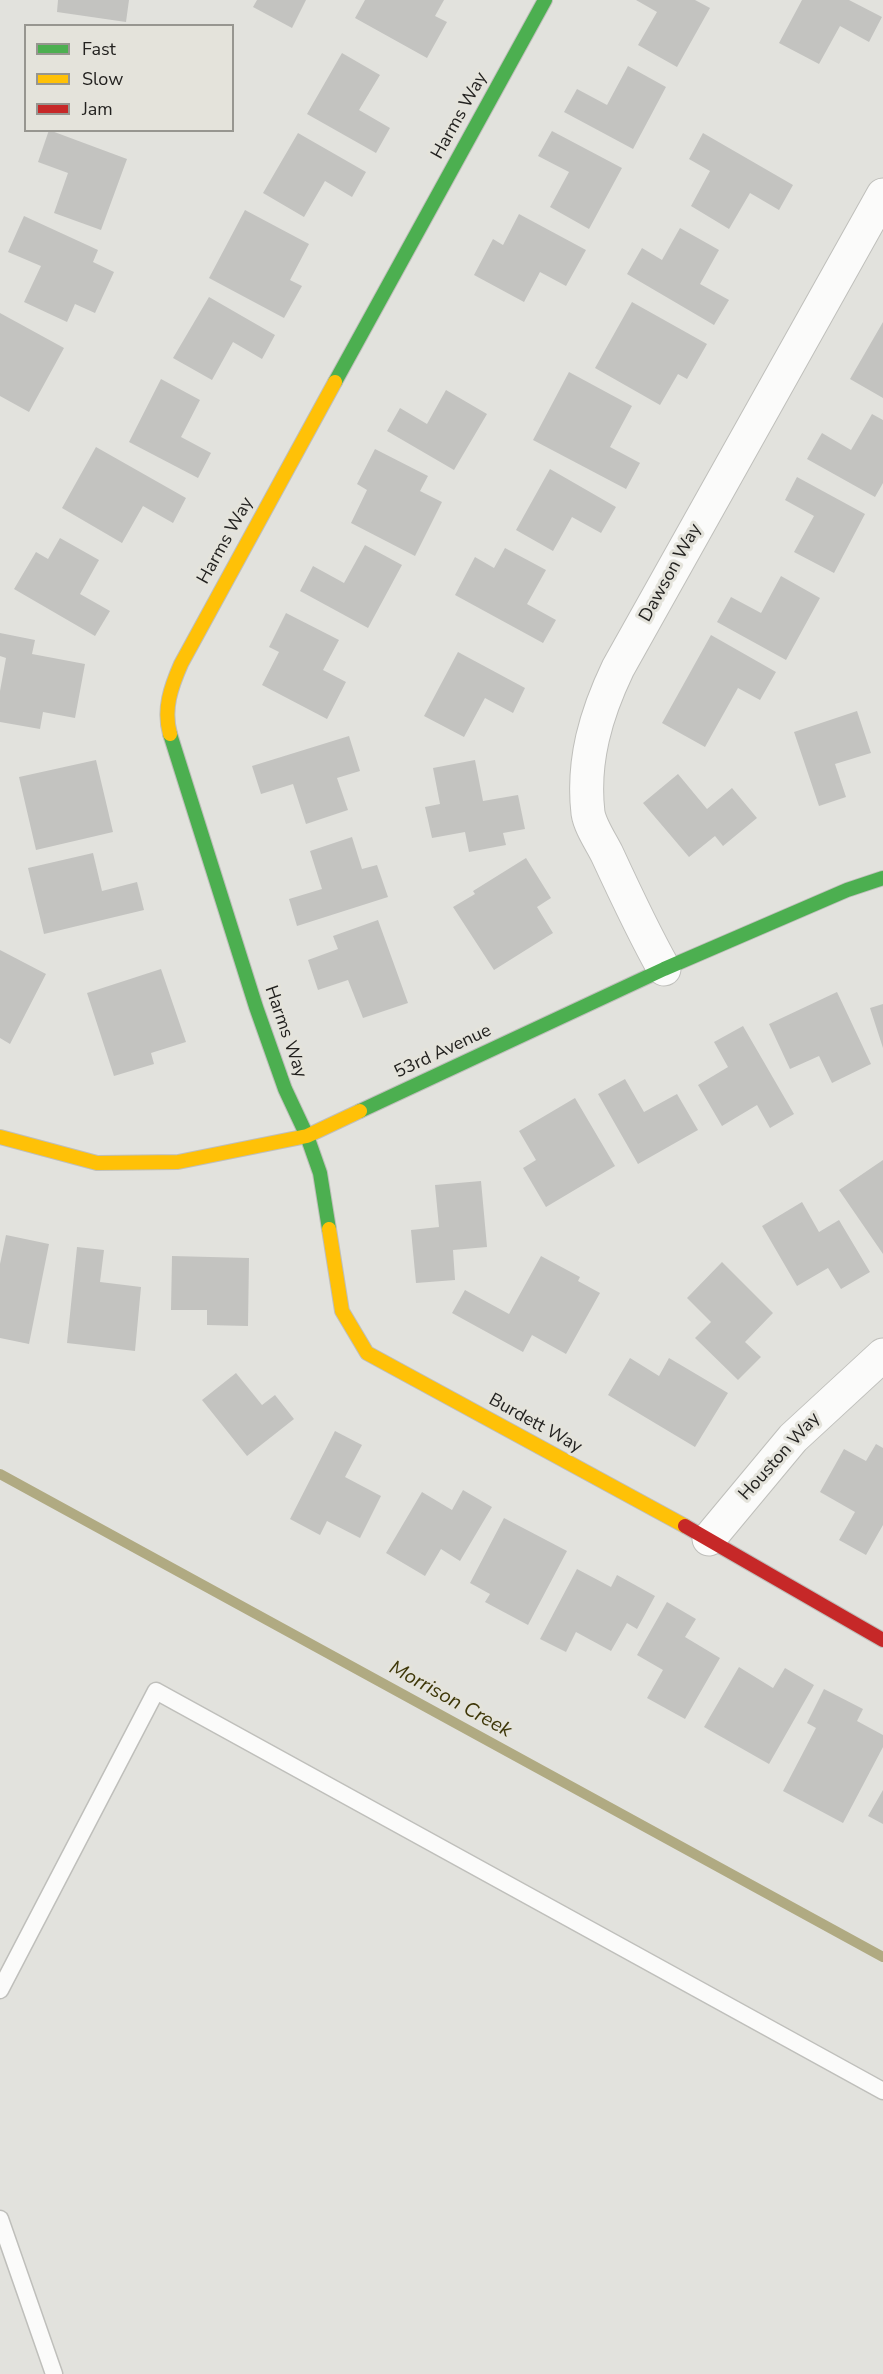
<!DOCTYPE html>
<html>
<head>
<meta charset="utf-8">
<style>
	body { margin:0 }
	#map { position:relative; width:883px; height:2374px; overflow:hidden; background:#e2e2dd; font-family:"Nunito Sans",sans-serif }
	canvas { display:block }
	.legend { position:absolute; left:24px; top:24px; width:210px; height:108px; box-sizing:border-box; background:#e4e3db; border:2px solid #979690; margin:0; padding:8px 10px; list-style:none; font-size:18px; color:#232220 }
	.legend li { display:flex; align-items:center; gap:12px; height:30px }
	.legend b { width:30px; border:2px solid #979690 }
</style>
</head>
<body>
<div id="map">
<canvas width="883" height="2374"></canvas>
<ul class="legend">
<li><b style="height:8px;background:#4caf50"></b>Fast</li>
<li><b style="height:8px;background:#ffc107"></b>Slow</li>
<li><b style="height:8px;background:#c62828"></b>Jam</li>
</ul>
</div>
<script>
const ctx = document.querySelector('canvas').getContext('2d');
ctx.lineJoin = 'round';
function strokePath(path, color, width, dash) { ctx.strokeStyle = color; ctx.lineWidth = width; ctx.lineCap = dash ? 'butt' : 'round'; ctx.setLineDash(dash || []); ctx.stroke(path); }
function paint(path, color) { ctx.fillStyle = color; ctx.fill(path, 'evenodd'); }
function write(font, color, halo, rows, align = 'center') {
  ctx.font = font + ' "Nunito Sans",sans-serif'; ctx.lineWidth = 6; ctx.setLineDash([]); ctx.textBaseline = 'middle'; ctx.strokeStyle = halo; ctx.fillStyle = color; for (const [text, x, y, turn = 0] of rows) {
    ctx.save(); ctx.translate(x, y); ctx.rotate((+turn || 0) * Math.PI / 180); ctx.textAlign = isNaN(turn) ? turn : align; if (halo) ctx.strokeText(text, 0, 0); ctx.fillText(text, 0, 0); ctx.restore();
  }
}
const stream = new Path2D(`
	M0 1474 883 1957`);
const building = new Path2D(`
	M58 0H129L126 22 57 12Z
	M257 0H306L292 28 253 7Z
	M365 0H444L435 16 447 22 427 58 355 18Z
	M636 0H695L710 8 677 67 638 45 657 12Z
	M802 0H849L882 17 869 42 840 26 819 64 779 43Z
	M342 53 380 75 359 110 390 128 376 153 307 114Z
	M628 66 666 87 633 149 564 112 577 89 607 105Z
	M49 130 127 159 101 230 54 213 68 173 38 162Z
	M552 131 622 168 589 229 550 207 569 172 538 156Z
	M298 133 366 172 352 197 325 181 304 217 263 193Z
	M703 133 793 185 779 210 750 193 729 229 691 206 710 171 689 159Z
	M245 210 309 244 290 280 302 286 284 318 209 278Z
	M519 214 586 250 566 286 540 272 524 302 474 275 493 239 503 245Z
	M24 216 98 250 93 262 114 272 95 313 75 304 67 322 24 302 41 266 8 252Z
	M680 228 719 250 700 284 729 300 714 325 627 274 642 248 662 260Z
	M209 297 275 335 262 359 233 342 212 380 173 358Z
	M632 302 707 344 687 379 678 374 660 405 595 368Z
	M0 313 64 348 29 412 0 396Z
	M883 322V398L850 379Z
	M569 372 632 406 610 447 640 463 626 489 533 440Z
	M161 379 200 400 181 437 211 453 198 478 129 442Z
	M446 390 487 414 454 470 387 431 400 408 427 424Z
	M872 414 883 420V483L875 497 807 459 822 433 851 450Z
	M96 447 186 498 173 523 143 506 122 543 62 508Z
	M375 449 428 476 420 491 442 502 415 556 351 523 367 490 357 484Z
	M550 469 616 507 601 533 572 517 553 551 516 530Z
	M797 477 865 514 834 573 794 552 814 516 785 500Z
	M60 538 99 560 80 594 110 611 95 636 14 589 36 552 48 559Z
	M365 545 402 565 368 628 300 591 313 566 344 583Z
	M505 548 546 570 527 604 556 620 543 643 455 595 475 557 494 568Z
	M781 576 820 598 786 660 717 622 731 597 761 613Z
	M286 613 339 640 323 670 346 682 327 719 262 685 279 652 269 647Z
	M0 633 35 640 32 654 85 664 75 718 43 712 40 729 0 722V691L6 658 0 656Z
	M711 635 776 672 760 700 738 688 705 747 662 723Z
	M458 652 525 688 513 713 485 698 464 737 424 716Z
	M857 711 871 753 835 764 846 797 819 806 794 732Z
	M349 736 360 771 337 778 348 810 306 824 293 784 261 794 252 766Z
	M96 760 113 832 36 850 19 777Z
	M475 760 483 801 518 795 525 829 503 833 506 845 469 852 465 832 432 838 425 807 440 804 433 768Z
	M678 774 707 809 732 788 757 818 723 846 715 836 689 857 643 803Z
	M352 837 362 869 377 865 388 897 297 926 289 899 322 889 310 851Z
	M93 853 102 891 137 882 144 910 44 934 28 868Z
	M526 858 551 898 537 907 553 933 494 970 453 907 475 894 473 891Z
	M378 920 408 1003 363 1018 348 980 318 990 308 960 338 949 333 936Z
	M0 950 46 974 10 1044 0 1038Z
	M161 969 186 1042 151 1053 154 1064 114 1076 87 993Z
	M837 992 871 1064 832 1083 819 1056 790 1069 769 1024Z
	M883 1004V1048L870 1008Z
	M743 1026 794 1114 770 1128 757 1105 722 1126 698 1085 728 1067 714 1042Z
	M625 1079 644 1112 677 1094 698 1130 638 1164 598 1094Z
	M575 1098 615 1166 546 1207 523 1168 536 1160 519 1131Z
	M883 1160V1254L839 1190Z
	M481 1181 487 1247 453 1250 455 1280 416 1283 411 1230 439 1227 435 1185Z
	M802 1202 819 1232 839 1220 870 1272 841 1289 828 1268 797 1286 762 1226Z
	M6 1235 49 1244 29 1344 0 1338V1264Z
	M77 1247 104 1250 100 1282 141 1287 135 1351 67 1343Z
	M172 1256 249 1258 248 1326 207 1325V1310H171Z
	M541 1256 580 1277 578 1281 600 1293 566 1354 532 1335 523 1352 452 1313 465 1290 509 1314Z
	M722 1262 773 1313 745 1342 761 1357 738 1380 695 1338 711 1322 687 1298Z
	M630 1358 659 1376 669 1358 728 1393 695 1447 608 1395Z
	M236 1373 262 1405 275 1395 294 1419 247 1456 202 1400Z
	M335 1431 362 1445 345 1477 381 1496 360 1538 327 1521 320 1535 290 1519Z
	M876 1444 883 1448V1525L866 1555 839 1540 855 1512 820 1492 844 1449 866 1461Z
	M463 1490 492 1507 460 1561 441 1549 425 1576 386 1553 422 1492 452 1510Z
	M504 1518 567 1551 528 1625 485 1602 490 1594 470 1583Z
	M577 1569 611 1587 617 1575 655 1596 637 1629 627 1623 611 1651 576 1632 566 1652 540 1639Z
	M667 1602 696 1619 685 1637 720 1658 685 1719 647 1698 663 1670 637 1655Z
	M739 1667 773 1688 785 1668 814 1685 769 1764 704 1727Z
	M824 1689 863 1709 857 1721 883 1735V1747L843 1823 783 1791 816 1728 807 1723Z
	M883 1790V1824L868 1816Z`);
const lane = new Path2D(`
	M0 1990 156 1691 883 2091
	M0 2219 54 2374`);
const street = new Path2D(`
	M664 969C643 932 625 893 607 854 601 842 590 826 588 813 582 761 596 714 618 668L883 195
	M709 1539 793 1438 883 1355`);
const fast = new Path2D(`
	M335 382 545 0
	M170 734 256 1007 285 1089 307 1136 320 1173 329 1229
	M360 1111 664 969 847 890 883 878`);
const slow = new Path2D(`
	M170 734C163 709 171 687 181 664L335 382
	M0 1137 97 1163 178 1162 307 1136 360 1111
	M329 1229 342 1311 367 1353 685 1526`);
const jam = new Path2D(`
	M685 1526 883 1640`);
const streetNames = [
	["Harms Way",460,116,-61],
	["Harms Way",226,541,-61],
	["Dawson Way",671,573,-61],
	["Harms Way",285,1032,71],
	["53rd Avenue",443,1052,-25],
	["Burdett Way",535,1424,29],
	["Houston Way",780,1457,-48]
];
const waterNames = [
	["Morrison Creek",450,1700,29]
];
strokePath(stream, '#b0aa82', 10);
paint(building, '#c3c3c0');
strokePath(lane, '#bfbfbb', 19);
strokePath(street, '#bfbfbb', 35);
strokePath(fast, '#bfbfbb', 16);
strokePath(slow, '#bfbfbb', 16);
strokePath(jam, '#bfbfbb', 16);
strokePath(lane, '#fbfbfa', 16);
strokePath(street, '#fbfbfa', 33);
strokePath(fast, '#4caf50', 14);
strokePath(slow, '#ffc107', 14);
strokePath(jam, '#c62828', 14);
write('18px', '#232220', '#e4e3db', streetNames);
write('italic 20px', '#3e3708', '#e4e3db', waterNames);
</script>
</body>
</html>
